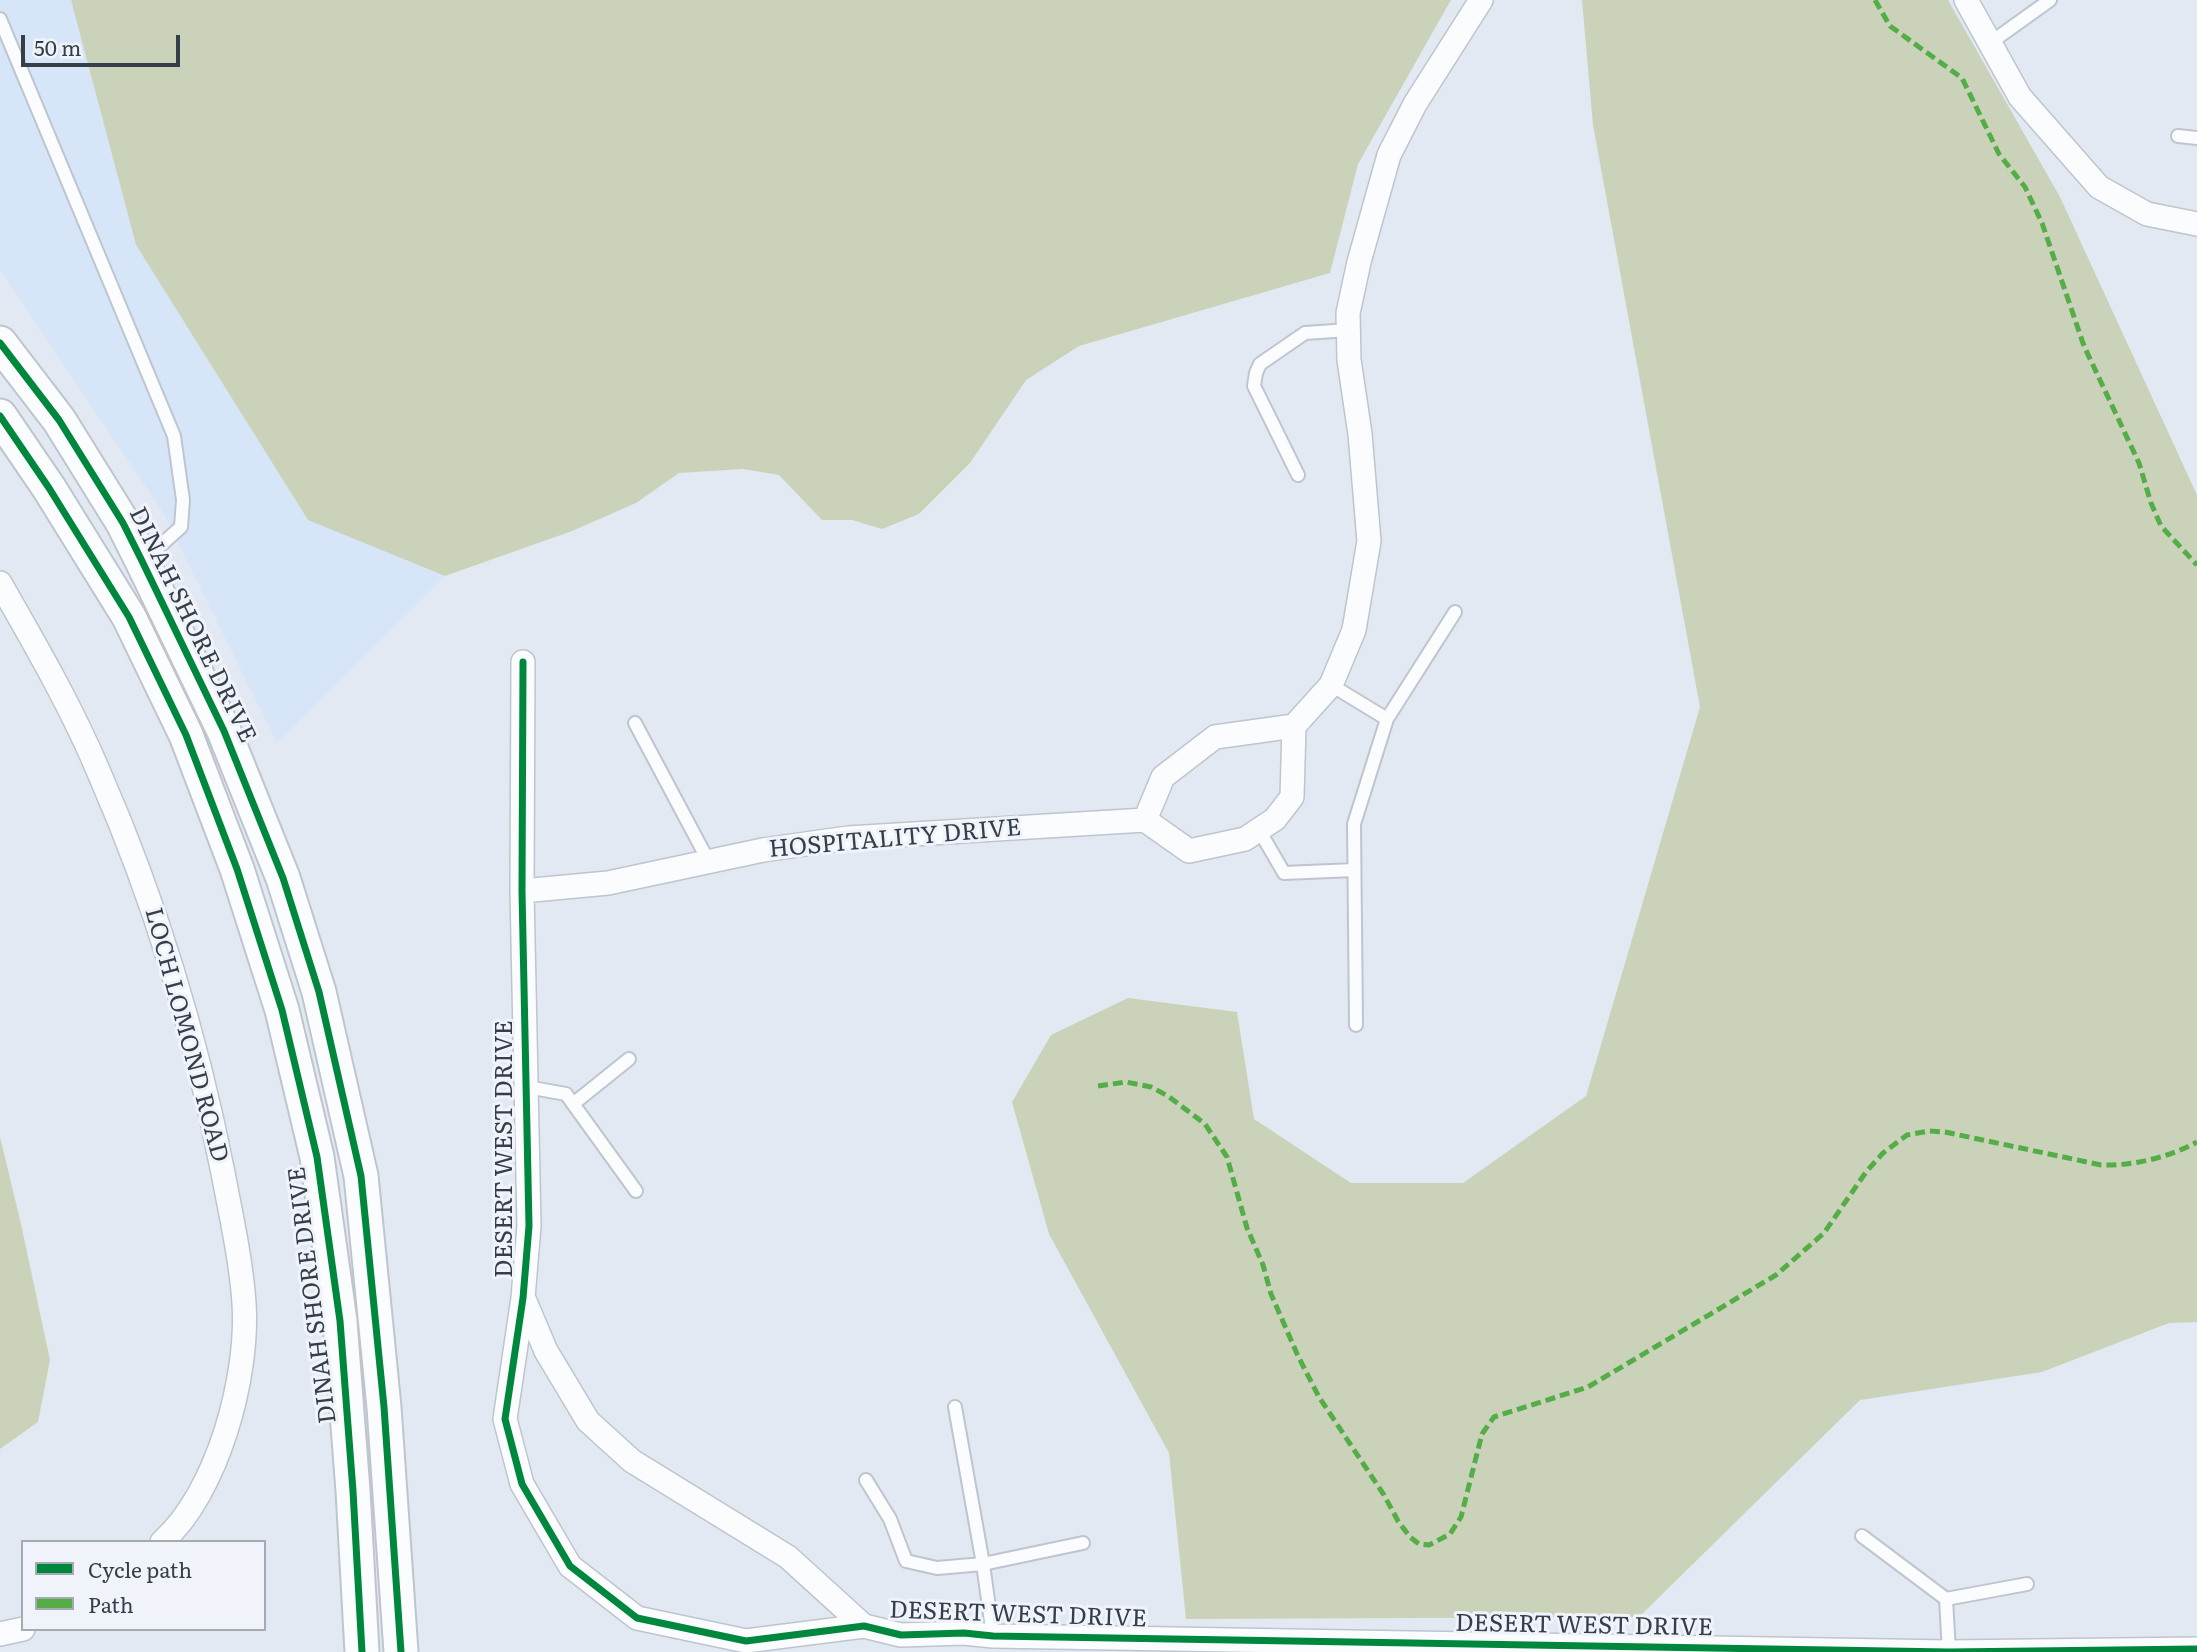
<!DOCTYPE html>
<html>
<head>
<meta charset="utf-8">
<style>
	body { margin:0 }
	#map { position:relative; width:2197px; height:1652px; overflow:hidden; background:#e2e9f2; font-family:Literata,serif }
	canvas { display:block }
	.legend { position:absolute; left:21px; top:1540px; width:245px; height:91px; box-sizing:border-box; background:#f0f4fa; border:2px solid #a5abb3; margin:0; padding:9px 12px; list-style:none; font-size:21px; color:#353e49 }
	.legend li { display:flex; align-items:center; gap:14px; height:35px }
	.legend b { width:35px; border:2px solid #a5abb3 }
	.scale { position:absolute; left:21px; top:35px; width:159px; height:32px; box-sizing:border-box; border:4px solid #353e49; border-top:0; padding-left:9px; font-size:21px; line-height:24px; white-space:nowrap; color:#353e49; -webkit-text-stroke:5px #f0f4fa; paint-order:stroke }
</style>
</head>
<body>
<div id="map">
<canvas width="2197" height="1652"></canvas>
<ul class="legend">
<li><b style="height:9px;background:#00873e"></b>Cycle path</li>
<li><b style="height:9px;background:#54ad47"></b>Path</li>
</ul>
<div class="scale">50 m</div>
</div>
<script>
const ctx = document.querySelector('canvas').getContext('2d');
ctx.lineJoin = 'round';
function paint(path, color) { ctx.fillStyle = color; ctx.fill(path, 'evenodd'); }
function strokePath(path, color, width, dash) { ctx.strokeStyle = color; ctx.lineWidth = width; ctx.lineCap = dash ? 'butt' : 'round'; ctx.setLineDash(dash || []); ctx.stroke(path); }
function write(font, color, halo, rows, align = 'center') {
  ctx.font = font + ' Literata,serif'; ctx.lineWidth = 6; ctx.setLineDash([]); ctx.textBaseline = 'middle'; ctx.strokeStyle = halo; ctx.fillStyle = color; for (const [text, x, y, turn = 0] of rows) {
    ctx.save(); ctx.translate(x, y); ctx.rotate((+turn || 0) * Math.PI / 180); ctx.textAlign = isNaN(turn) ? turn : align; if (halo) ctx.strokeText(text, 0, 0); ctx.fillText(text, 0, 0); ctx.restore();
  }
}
const built = new Path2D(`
	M0 0H71L136 245 308 520 445 576 277 743 163 512 0 271Z`);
const green = new Path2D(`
	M71 0H1451L1358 164 1330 273 1079 346 1026 380 970 463 919 514 882 529 852 520H822L779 475 743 469 679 473 636 503 572 531 445 576 308 520 136 245Z
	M1582 0H1948L2060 197 2197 495V1322L2169 1323 2042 1372 1860 1400 1639 1617 1186 1619 1169 1453 1049 1234 1012 1102 1051 1035 1128 998 1237 1012 1254 1119 1351 1183H1463L1586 1096 1700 707 1593 125Z
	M0 1137 21 1224 50 1360 38 1422 0 1449Z`);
const service = new Path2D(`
	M0 19 174 436 183 500 181 527 143 561
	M1990 43 2050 0
	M2178 136 2197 138
	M1298 475 1254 386 1256 373 1260 364 1305 333 1349 330
	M1331 685 1387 719
	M635 723 709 862
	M1259 830 1284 873 1354 870
	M1356 1025 1354 824 1387 719 1455 612
	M527 1087 566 1094 636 1191
	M573 1104 629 1059
	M955 1407 983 1564 993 1636
	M866 1480 890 1519 906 1561 937 1568 983 1564 1083 1543
	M1862 1536 1946 1599 1949 1652
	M1946 1599 2027 1584`);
const minor = new Path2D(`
	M1966 0 2020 97 2099 187 2147 214 2197 224
	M0 583C36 646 72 708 100 775 156 903 196 1036 223 1173 231 1215 241 1260 244 1303 249 1376 218 1492 162 1542
	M523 662 522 891 529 1226 523 1298 505 1419 522 1484 570 1566 637 1618 746 1641 864 1626 901 1635 964 1633 993 1636 1949 1652 2197 1649
	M1294 726 1292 797 1275 819 1245 839 1189 851 1145 820 1163 777 1215 737 1294 726 1331 685 1354 630 1369 541 1360 434 1349 360 1348 313 1359 262 1389 155 1415 104 1481 0
	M522 891 608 883 763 850 848 838 1145 820
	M524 1299 546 1351 588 1421 632 1461 788 1557 864 1626
	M0 1634 23 1629`);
const secondary = new Path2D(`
	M0 343 59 420 123 523 142 561 224 731 283 878 319 992 361 1176 384 1407 401 1652
	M0 416 49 488 129 617 186 735 237 869 282 1010 317 1157 340 1321 353 1491 362 1652`);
const quiet = new Path2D(`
	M1875 0 1890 26 1962 78 1999 154 2025 187 2042 223 2084 346 2139 463 2151 503 2161 526 2197 565
	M1098 1086 1126 1082 1151 1087 1168 1096 1205 1124 1227 1157 1247 1228 1263 1265 1271 1294 1298 1356 1319 1397 1384 1495 1398 1521 1410 1537 1419 1544 1429 1545 1450 1534 1461 1517 1482 1434 1494 1417 1588 1387 1776 1275 1824 1233 1866 1172 1883 1153 1907 1135 1929 1131 1945 1132 2101 1165C2133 1166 2170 1157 2197 1142`);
const cycleway = new Path2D(`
	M0 343 59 420 123 523 142 561 224 731 283 878 319 992 361 1176 384 1407 401 1652
	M0 416 49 488 129 617 186 735 237 869 282 1010 317 1157 340 1321 353 1491 362 1652
	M523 662 522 891 529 1226 523 1298 505 1419 522 1484 570 1566 637 1618 746 1641 864 1626 901 1635 964 1633 993 1636 1949 1652 2197 1649`);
const streetNames = [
	["DINAH SHORE DRIVE",192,625,64],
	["HOSPITALITY DRIVE",895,839,-5],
	["LOCH LOMOND ROAD",186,1035,75],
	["DESERT WEST DRIVE",505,1149,-90],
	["DINAH SHORE DRIVE",313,1295,-97],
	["DESERT WEST DRIVE",1018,1615,2],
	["DESERT WEST DRIVE",1584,1626,1]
];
paint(built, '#d6e5f8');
paint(green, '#cad3b9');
strokePath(service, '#bec5ce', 16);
strokePath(minor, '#bec5ce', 26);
strokePath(secondary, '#bec5ce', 37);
strokePath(service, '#fbfcfd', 12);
strokePath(minor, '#fbfcfd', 23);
strokePath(secondary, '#fbfcfd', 33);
strokePath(quiet, '#54ad47', 5, [10, 5]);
strokePath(cycleway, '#00873e', 7);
write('24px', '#353e49', '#f0f4fa', streetNames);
</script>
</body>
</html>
